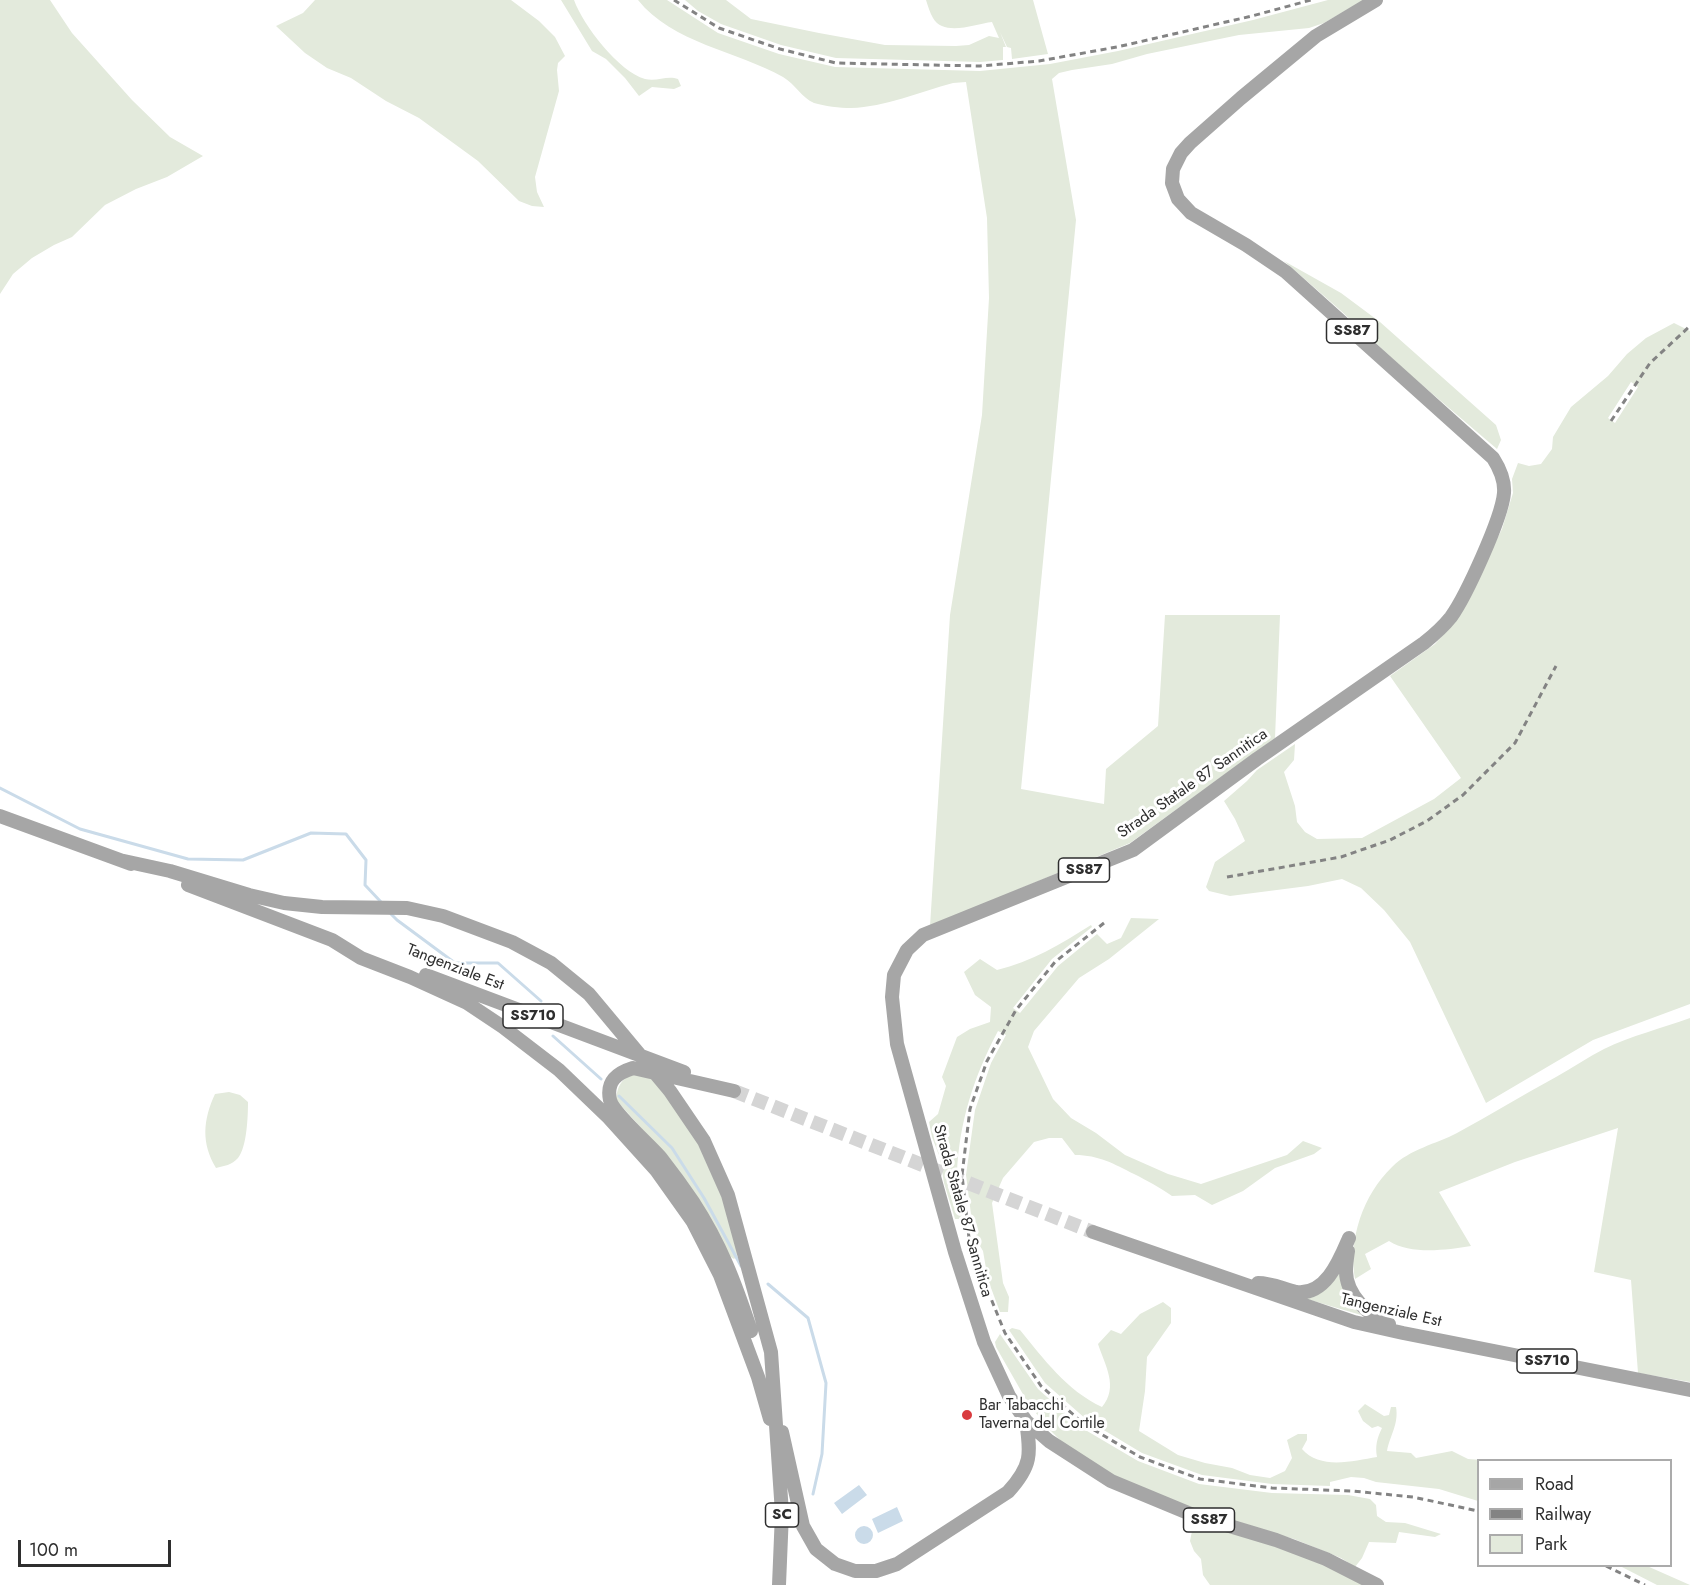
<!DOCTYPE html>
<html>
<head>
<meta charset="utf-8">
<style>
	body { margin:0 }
	#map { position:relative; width:1690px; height:1585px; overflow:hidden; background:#fff; font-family:Jost,sans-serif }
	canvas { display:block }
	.legend { position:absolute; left:1477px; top:1459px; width:195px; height:108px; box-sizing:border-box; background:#fff; border:2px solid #ababab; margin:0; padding:8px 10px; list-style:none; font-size:18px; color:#2e2e2e }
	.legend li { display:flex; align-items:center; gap:12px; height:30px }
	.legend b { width:30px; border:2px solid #ababab }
	.scale { position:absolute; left:18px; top:1540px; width:153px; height:27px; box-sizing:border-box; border:3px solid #2e2e2e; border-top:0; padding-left:8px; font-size:18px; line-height:21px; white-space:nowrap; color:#2e2e2e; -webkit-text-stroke:4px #fff; paint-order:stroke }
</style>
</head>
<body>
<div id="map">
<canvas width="1690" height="1585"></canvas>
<ul class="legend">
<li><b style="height:8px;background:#a6a6a6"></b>Road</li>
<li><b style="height:8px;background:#838383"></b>Railway</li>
<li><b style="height:16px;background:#e3eadc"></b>Park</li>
</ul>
<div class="scale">100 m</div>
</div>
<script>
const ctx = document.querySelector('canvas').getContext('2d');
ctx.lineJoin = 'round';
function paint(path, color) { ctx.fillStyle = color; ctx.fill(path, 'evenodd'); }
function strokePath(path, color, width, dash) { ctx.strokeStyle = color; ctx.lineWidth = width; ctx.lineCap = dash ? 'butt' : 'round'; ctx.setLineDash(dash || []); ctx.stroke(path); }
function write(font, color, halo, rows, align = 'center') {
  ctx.font = font + ' Jost,sans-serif'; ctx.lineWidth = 6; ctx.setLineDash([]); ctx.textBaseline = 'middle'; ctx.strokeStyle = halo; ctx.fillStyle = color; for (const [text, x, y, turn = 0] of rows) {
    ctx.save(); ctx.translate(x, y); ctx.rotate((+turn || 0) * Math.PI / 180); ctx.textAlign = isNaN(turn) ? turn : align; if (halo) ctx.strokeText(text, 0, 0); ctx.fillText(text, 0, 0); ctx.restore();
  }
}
const green = new Path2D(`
	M0 0H50L72 33 132 100 170 137 203 156 167 177 136 189 105 205 72 237 54 245 32 258 13 274 0 294Z
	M315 0H511L539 21 555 37 565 56 558 63 557 70 559 91 535 177 537 192 544 207 532 206 519 201 478 161 419 118 386 101 351 78 327 68 305 53 276 26 303 13Z
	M561 0H574C583 25 619 72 645 79 657 82 667 75 678 79L681 86 674 89 652 87 639 96 625 78 606 59 592 51Z
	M638 0H667L718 33 779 54 835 67 980 71 1050 64 1118 51 1253 20 1328 0H1364L1324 23 1309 28 1239 35 1147 54 1112 64 1072 70 1059 73 1052 79 1076 220 1021 789 1104 804 1106 769 1158 726 1165 615H1280L1275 738 1130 843 930 926 950 615 982 415 989 298 987 218 966 82 953 83C920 92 885 107 851 108 840 108 824 106 814 103 802 98 795 84 783 77 737 51 672 43 638 0Z
	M685 0H726L751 19 819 33 885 45 956 46 969 45 989 36 999 38 992 22C975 24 944 37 933 18 930 13 928 6 926 0H1033L1048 54 1012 59 1011 48 1007 47 1000 32 1006 47H1003V60L980 62 836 58 781 45 721 24 698 11Z
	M1284 261 1341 293 1380 322 1496 425 1501 440 1497 449 1408 373 1340 310Z
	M1674 323 1690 331V1004L1593 1040 1486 1103 1410 942 1384 910 1361 888 1342 879 1308 886 1230 896 1209 891 1206 887 1215 862 1245 841 1235 819 1224 801 1247 781 1257 770 1295 744 1294 760 1284 772 1295 806 1297 822 1305 832 1317 839 1362 838 1434 799 1461 778 1390 676 1435 644 1455 622 1502 529 1513 493 1512 479 1518 463 1529 466 1541 464 1552 449 1553 437 1571 407 1608 376 1627 354 1646 338ZM1631 382 1638 387 1615 423 1608 418Z
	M1131 918 1159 919 1109 959 1079 978 1034 1031 1028 1047 1053 1099 1071 1118 1096 1133 1125 1155 1168 1174 1201 1184 1287 1155 1303 1141 1322 1148 1314 1154 1275 1168 1243 1191 1212 1205 1195 1195 1172 1196C1159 1187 1148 1181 1134 1174 1114 1164 1099 1155 1075 1155L1062 1138H1049L1034 1142 1003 1178 992 1203 1003 1283 1009 1297 1008 1312H1000L988 1280 983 1251 977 1241 975 1225 972 1222 966 1175 975 1110 991 1063 1006 1035 998 1031C974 1076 959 1123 957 1173 957 1188 961 1205 962 1219H955L944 1183 940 1158 932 1137 929 1122 938 1114 946 1086 942 1077 957 1037 970 1029 990 1022 991 1007 975 995 964 972 980 959 997 970C1031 962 1061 944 1091 925L1092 927 1052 959 1013 1008 1020 1013 1058 966 1097 934 1107 944 1121 938Z
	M1690 1018V1382L1638 1373 1631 1280 1594 1272 1618 1128 1515 1162 1439 1192 1471 1246C1446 1250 1411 1255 1389 1241L1365 1254 1371 1269 1355 1279C1348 1239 1363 1195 1392 1167 1410 1149 1436 1144 1457 1133 1490 1115 1523 1095 1556 1077 1572 1068 1588 1057 1604 1049 1631 1036 1662 1028 1690 1018Z
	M636 1074 653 1076 688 1123 721 1186 739 1254 734 1259 726 1254 653 1141 616 1100C617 1087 622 1076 636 1074Z
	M229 1092 240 1095 248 1102C248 1116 247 1147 238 1158 232 1165 224 1166 216 1168 201 1143 203 1120 215 1094Z
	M1340 1272C1342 1291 1349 1301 1361 1315L1300 1297 1330 1285Z
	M1163 1302 1171 1308V1323L1147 1357 1145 1391 1139 1431 1178 1455 1205 1463 1232 1468 1250 1475 1270 1478 1285 1471 1292 1458 1287 1440 1298 1434H1307V1440L1302 1449C1320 1470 1353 1461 1377 1457 1375 1446 1377 1438 1382 1428L1378 1426 1372 1428 1363 1421 1358 1411 1365 1404 1384 1416 1389 1415 1391 1407H1396C1399 1424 1390 1435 1387 1451L1411 1453 1416 1458 1452 1451 1468 1459 1482 1460H1478V1501L1439 1489 1376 1482 1364 1478 1351 1477 1330 1482V1486L1272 1484 1202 1475 1142 1453 1087 1420 1045 1383 1009 1330 1012 1328 1020 1330C1044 1359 1066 1390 1102 1407 1119 1387 1105 1365 1098 1344L1111 1330 1121 1334 1140 1314Z
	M1000 1334 1038 1389 1082 1428 1138 1461 1199 1484 1272 1493 1348 1495 1370 1499 1376 1505 1377 1516 1386 1522 1405 1523 1441 1534 1435 1537 1399 1532 1396 1543 1369 1542 1362 1558 1355 1567 1341 1558 1294 1539 1212 1516 1112 1475 1062 1442 1047 1427 1028 1403 996 1347 995 1342Z
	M1201 1525C1259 1538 1312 1557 1365 1585H1210L1203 1575 1201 1559 1194 1551 1190 1541 1193 1526Z
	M1620 1566H1647L1690 1585H1657Z`);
const water = new Path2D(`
	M859 1485 867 1495 842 1514 834 1503Z
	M897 1507 903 1521 878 1533 872 1519Z
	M855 1535a9 9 0 1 1 18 0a9 9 0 1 1-18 0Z`);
const stream = new Path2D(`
	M0 788 80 829 188 859 243 860 311 833 346 834 366 860 365 885 381 902
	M391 914 397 920 455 963H498L541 1001
	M553 1036 601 1079
	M619 1096 672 1148 704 1198 741 1266
	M768 1284 808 1318 826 1383 822 1454 813 1494`);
const primaryTunnel = new Path2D(`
	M734 1091 1093 1232`);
const primary = new Path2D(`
	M1376 0 1316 36 1241 98 1190 143 1181 153 1173 169 1172 183 1178 199 1191 213 1246 245 1286 272 1493 458C1500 469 1505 480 1504 493 1502 518 1466 596 1451 617 1443 627 1434 635 1424 643L1257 759 1133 850 923 935 907 950 894 975 892 997 897 1044 955 1252 984 1342 1009 1396 1026 1421 1049 1441 1111 1481 1193 1515 1276 1540 1326 1559 1377 1585
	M0 816 131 864
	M124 861 170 871 249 895 284 903 322 907 407 908 443 916 512 942 551 963 589 994 670 1091 704 1141 728 1195 771 1352 782 1513 779 1585
	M188 885 332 940 361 958 410 977 467 1003 503 1027 559 1070 609 1118 656 1170 693 1222 720 1275 758 1377 770 1419
	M426 975 684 1072
	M734 1091 633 1068C617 1073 606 1081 610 1100 613 1113 650 1145 661 1158 672 1172 683 1187 693 1202 721 1245 735 1283 751 1331
	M1093 1232 1354 1322 1403 1333 1690 1390
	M1348 1251C1347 1258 1346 1264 1346 1271 1346 1294 1368 1316 1389 1324
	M1258 1283C1272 1283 1283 1289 1296 1292 1326 1296 1340 1259 1349 1238
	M782 1432 803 1526 816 1549 835 1564 855 1571H876L897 1564 1008 1492C1032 1466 1031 1454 1026 1421`);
const rail = new Path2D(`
	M674 0 719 28 780 49 836 63 980 66 1039 61 1117 47 1252 16 1311 0
	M1611 421 1650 363 1690 326
	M1227 877 1341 857 1390 840 1427 821 1463 795 1515 743 1556 666
	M1104 923 1055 962 1016 1010 987 1061 970 1109 962 1175 970 1247 1005 1333 1041 1386 1084 1424 1140 1457 1200 1479 1272 1488 1352 1491 1413 1497 1478 1511
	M1606 1566 1645 1585`);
const markers = [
	[967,1415,6,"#d93b3e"]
];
const shields = [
	[1352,331,51],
	[1084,870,51],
	[533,1016,60],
	[1547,1361,60],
	[782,1515,33],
	[1209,1520,51]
];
const shieldNames = [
	["SS87",1352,331],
	["SS87",1084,870],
	["SS710",533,1016],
	["SS710",1547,1361],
	["SC",782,1515],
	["SS87",1209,1520]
];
const streetNames = [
	["Strada Statale 87 Sannitica",1193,784,-35],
	["Tangenziale Est",455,968,21],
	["Strada Statale 87 Sannitica",962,1211,74],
	["Tangenziale Est",1391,1311,13]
];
const poiNames = [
	["Bar Tabacchi",979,1406],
	["Taverna del Cortile",979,1424]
];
paint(green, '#e3eadc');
paint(water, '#cadbe9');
strokePath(stream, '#cadbe9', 3);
strokePath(primaryTunnel, '#d5d5d5', 14, [14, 7]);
strokePath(primary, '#a6a6a6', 14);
strokePath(rail, '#838383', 3, [6, 4.5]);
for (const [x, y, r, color] of markers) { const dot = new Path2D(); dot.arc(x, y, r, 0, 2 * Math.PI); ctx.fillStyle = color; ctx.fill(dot); strokePath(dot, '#fff', 2); }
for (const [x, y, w] of shields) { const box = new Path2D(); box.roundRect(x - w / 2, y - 12, w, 24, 4.5); ctx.fillStyle = '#fff'; ctx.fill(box); strokePath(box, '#2e2e2e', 1.5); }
write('bold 15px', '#2e2e2e', null, shieldNames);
write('16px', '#2e2e2e', '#fff', streetNames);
write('16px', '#2e2e2e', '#fff', poiNames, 'left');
</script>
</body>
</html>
